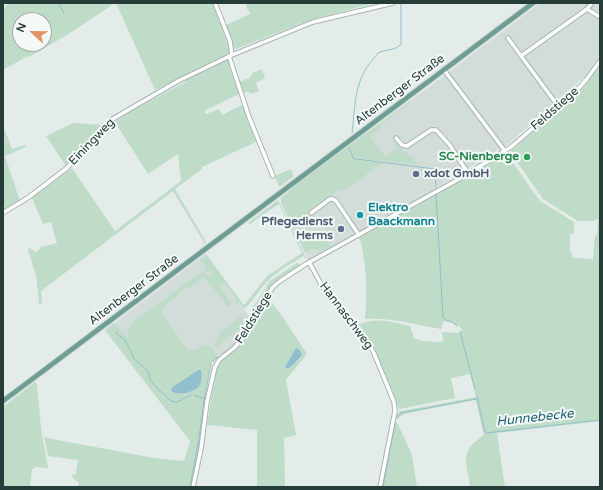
<!DOCTYPE html>
<html>
<head>
<meta charset="utf-8">
<style>
	body { margin:0 }
	#map { position:relative; width:603px; height:490px; overflow:hidden; background:#e4ece9; font-family:"Varela Round",sans-serif }
	canvas { display:block }
	.frame { position:absolute; inset:0; border:4px solid #253c38; pointer-events:none }
	.north { position:absolute; left:12px; top:12px; width:40px; height:40px; box-sizing:border-box; background:#f4f9f7; border:1px solid #a1adab; border-radius:50%; rotate:292deg; font-size:11px; font-weight:700; line-height:16px; text-align:center; color:#253c38 }
	.north::after { content:''; display:block; margin:auto; width:14px; height:18px; background:#e79168; clip-path:polygon(50% 0,100% 100%,50% 72%,0 100%) }
</style>
</head>
<body>
<div id="map">
<canvas width="603" height="490"></canvas>
<div class="frame"></div>
<div class="north">N</div>
</div>
<script>
const ctx = document.querySelector('canvas').getContext('2d');
ctx.lineJoin = 'round';
function paint(path, color) { ctx.fillStyle = color; ctx.fill(path, 'evenodd'); }
function strokePath(path, color, width, dash) { ctx.strokeStyle = color; ctx.lineWidth = width; ctx.lineCap = dash ? 'butt' : 'round'; ctx.setLineDash(dash || []); ctx.stroke(path); }
function write(font, color, halo, rows, align = 'center') {
  ctx.font = font + ' "Varela Round",sans-serif'; ctx.lineWidth = 4; ctx.setLineDash([]); ctx.textBaseline = 'middle'; ctx.strokeStyle = halo; ctx.fillStyle = color; for (const [text, x, y, turn = 0] of rows) {
    ctx.save(); ctx.translate(x, y); ctx.rotate((+turn || 0) * Math.PI / 180); ctx.textAlign = isNaN(turn) ? turn : align; if (halo) ctx.strokeText(text, 0, 0); ctx.fillText(text, 0, 0); ctx.restore();
  }
}
const built = new Path2D(`
	M540 3H600V56L584 77 508 144 328 254 310 263 290 221 304 215 343 152Z
	M204 255 251 319 245 331 232 347 223 354 219 355 211 364 190 441 105 330Z`);
const green = new Path2D(`
	M9 3H111L112 5 67 35 29 57 28 56 3 70V9ZM20 20H44V44H20Z
	M116 3H213L230 51 229 54 155 90Z
	M245 3H375L313 19 236 49 234 48 226 25 250 14Z
	M227 60 228 61 239 94 204 111 206 114 219 109 222 115 242 105 256 142 202 167V169L175 189 206 242 205 244 173 191 41 291 42 304H39L36 275 27 247 28 249 30 248 35 252 38 251 41 247 57 243 51 222 43 224 32 198 72 168 115 231 181 181 178 154 148 174 115 122 128 113 185 82V80Z
	M600 67V421L497 433 505 487H470C467 460 458 452 484 435L476 401 474 400 404 414 398 419 396 417 399 412 401 411 476 397 470 374 451 378 455 398 399 409 377 354 359 325C374 316 394 323 410 326L414 338 422 341 443 342 442 332 460 333 462 330 458 325 457 327 453 323 444 321 441 329C417 325 389 317 365 319 367 291 367 267 360 239L358 238 457 183 504 155 508 156 540 201 574 222V233L570 235V249L573 258 593 259 595 236 597 235 598 219H596L595 221H578L543 199 510 152 583 88Z
	M262 69 265 78 256 83 259 91 250 94 248 91 243 94 239 82 250 78V76L253 75 252 73Z
	M410 101 411 102 380 125 382 127 370 136 385 157 397 148 393 142V141L409 156 411 155 417 165 357 158 353 156 350 147 348 148 351 157 354 159 382 163 345 190 344 189 342 191 340 189 306 214 308 218 294 226 302 239 314 231 324 233 331 247 323 251 313 249 305 253 281 203V198L298 183Z
	M73 123 103 125 66 166 46 136Z
	M3 125 12 149 25 145 26 147 5 156 20 201 3 212Z
	M291 169 294 176 279 187 275 176Z
	M278 200 307 260 303 256C292 264 278 270 269 280 258 289 256 299 244 309L239 302 236 304 234 302 237 300 224 283 219 286 232 304 228 307 206 279 203 277 189 288 186 287 180 292V294L162 308V315L188 350H196C209 341 210 345 218 357L211 364 204 401 198 455 191 487H78L79 483 73 478 72 475 76 474 78 460 48 456 44 436 47 438 154 458 184 461 190 441 105 330 114 323 129 339 128 330 132 323 200 273H204L212 277V274L205 271 206 266 205 264 200 262 202 258H206L204 255 206 254 243 304H245L267 276 302 253 279 204 251 223V225L248 223Z
	M297 263H299L301 266 273 283 265 293 251 319 250 316 251 308 255 304 270 281Z
	M268 298 282 316 307 354 286 380 296 435 284 438 285 487H257V430L207 425 216 368C222 357 235 351 243 342 253 329 259 312 268 298ZM296 348 299 349 302 356C298 360 293 368 286 369L285 367 286 365Z
	M241 316 244 320 243 327 216 347 213 344 216 342 221 332Z
	M35 382 37 384 41 429 48 468 35 467 34 469H32L30 487H3V407Z
	M394 423H397L398 424 412 455 417 487H382Z`);
const water = new Path2D(`
	M296 348 299 349 302 355C298 360 292 368 286 369L285 367 286 365Z
	M198 370H201C203 385 199 390 185 393 180 393 176 394 172 392L171 389 173 387Z`);
const stream = new Path2D(`
	M59 3 64 14
	M352 133C355 109 354 83 370 63 373 60 375 56 378 53 385 49 396 51 401 44V3
	M349 147 353 158 356 159 435 169 436 187
	M436 194 443 317C446 322 453 320 457 326
	M261 301 274 284 287 274
	M247 327 260 303
	M460 331 475 389
	M117 332V334L125 340 135 360 148 371 150 379 156 387 171 401 177 402 191 395
	M223 354 232 347 245 330
	M213 361 218 357
	M194 395 204 399
	M477 396 484 429 486 433 600 420
	M397 418 401 413 406 412 476 399
	M190 487 199 438 204 401 211 364
	M383 487 395 423`);
const minor = new Path2D(`
	M215 3 230 41 232 55
	M592 3 587 9 600 17
	M508 38 521 56 587 9
	M229 56 249 117 273 176
	M521 56 558 106
	M444 70 505 151
	M396 138 402 145 407 146 431 130H436L449 144 468 173
	M3 213 29 197 67 168 111 120 178 81 232 55 313 22 393 3
	M311 213 330 199H333L336 201 359 235
	M309 262 327 295 356 326 373 351 394 402 395 411 380 487
	M193 487 201 449 207 402 215 367 219 360 234 348 243 338 264 301 273 287 280 281 306 264 459 179 511 147 577 90 586 80 600 61`);
const major = new Path2D(`
	M3 401 533 3`);
const markers = [
	[527,157,4,"#2e9e5b"],
	[416,174,4,"#5c6f8a"],
	[360,215,4,"#0f9aa8"],
	[341,229,4,"#5c6f8a"]
];
const streetNames = [
	["Altenberger Straße",400,90,-37],
	["Feldstiege",555,109,-41],
	["Einingweg",92,142,-46],
	["Altenberger Straße",134,290,-37],
	["Hannaschweg",346,316,53],
	["Feldstiege",254,318,-58]
];
const leisureNames = [
	["SC-Nienberge",519,157]
];
const serviceNames = [
	["xdot GmbH",424,174],
	["Pflegedienst",333,222,"right"],
	["Herms",333,236,"right"]
];
const cultureNames = [
	["Elektro",368,208],
	["Baackmann",368,222]
];
const waterNames = [
	["Hunnebecke",535,418,-6]
];
paint(built, '#d2dcd8');
paint(green, '#bfdcc9');
paint(water, '#91bfcd');
strokePath(stream, '#91bfcd', 1);
strokePath(minor, '#a7b4b0', 5.5);
strokePath(major, '#c2c8c7', 6);
strokePath(minor, '#fff', 3.5);
strokePath(major, '#6c9e95', 4.5);
for (const [x, y, r, color] of markers) { const dot = new Path2D(); dot.arc(x, y, r, 0, 2 * Math.PI); ctx.fillStyle = color; ctx.fill(dot); strokePath(dot, '#f4f9f7', 1.5); }
write('12px', '#253c38', '#f4f9f7', streetNames);
write('bold 12px', '#27864d', '#f4f9f7', leisureNames, 'right');
write('bold 12px', '#4e5e75', '#f4f9f7', serviceNames, 'left');
write('bold 12px', '#0d838f', '#f4f9f7', cultureNames, 'left');
write('italic 13px', '#236074', '#f4f9f7', waterNames);
</script>
</body>
</html>
